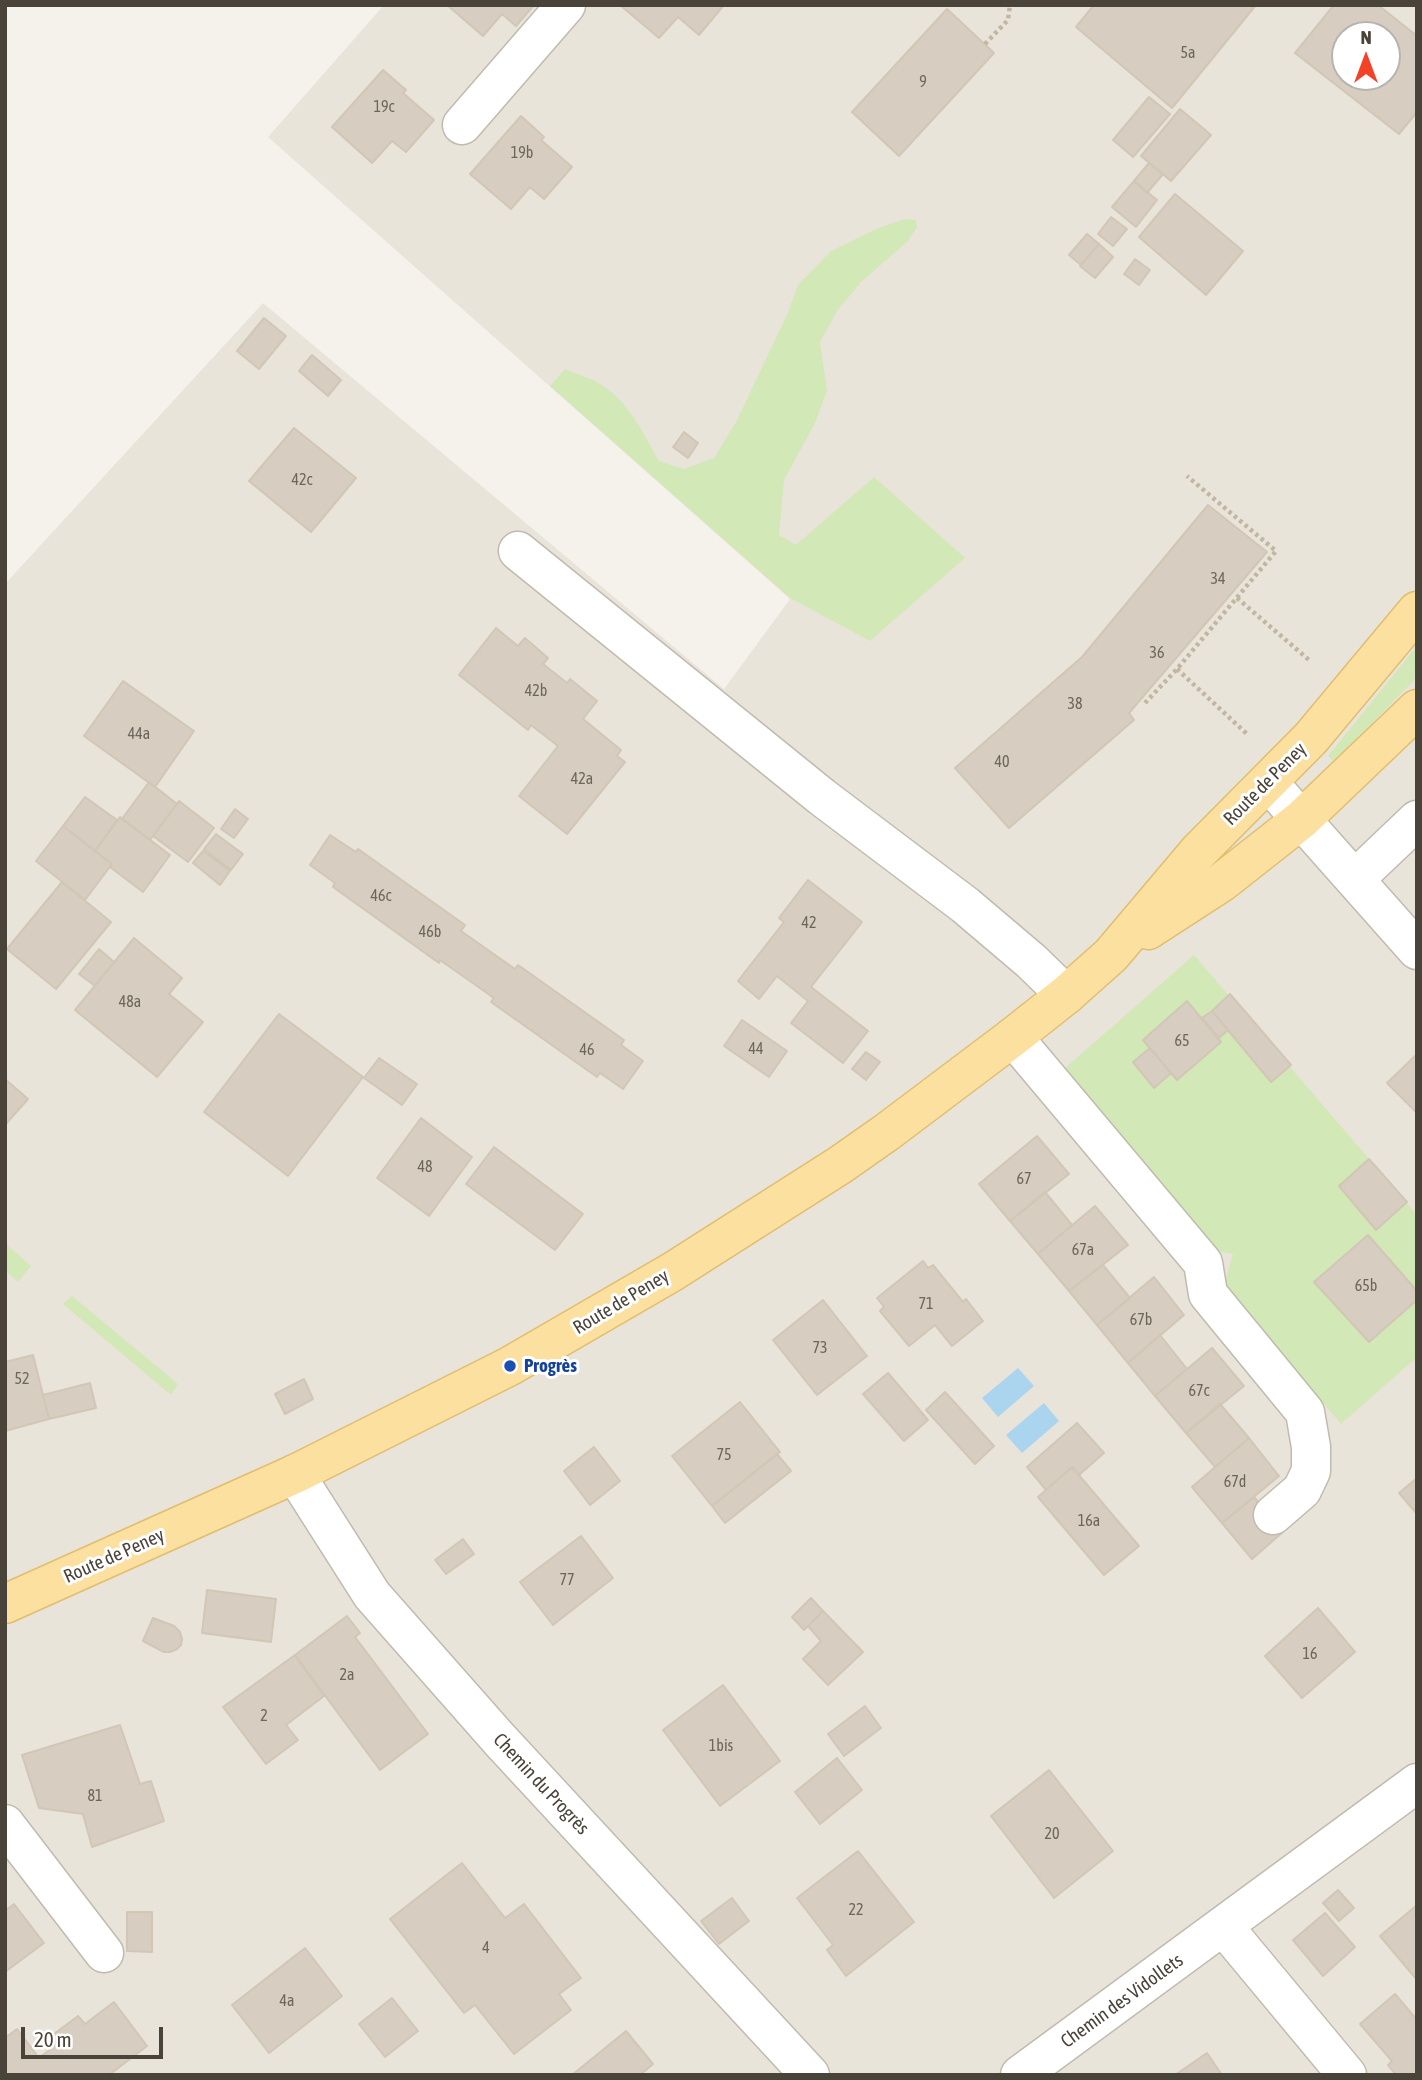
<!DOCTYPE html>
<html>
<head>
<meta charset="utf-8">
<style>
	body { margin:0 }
	#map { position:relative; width:1422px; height:2080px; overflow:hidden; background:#f5f2ec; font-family:"Asap Condensed",sans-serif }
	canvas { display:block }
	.frame { position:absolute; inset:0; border:7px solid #4a4339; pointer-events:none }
	.north { position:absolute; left:1331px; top:21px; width:70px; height:70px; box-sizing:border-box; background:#fff; border:2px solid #b7b4b0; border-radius:50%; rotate:0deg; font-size:19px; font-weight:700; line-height:28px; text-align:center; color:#4a4339 }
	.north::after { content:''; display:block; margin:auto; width:24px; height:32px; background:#f34225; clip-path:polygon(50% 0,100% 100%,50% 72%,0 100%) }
	.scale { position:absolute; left:21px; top:2027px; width:142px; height:32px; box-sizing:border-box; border:4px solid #4a4339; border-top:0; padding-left:9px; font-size:21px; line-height:24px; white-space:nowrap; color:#4a4339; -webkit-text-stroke:5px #fff; paint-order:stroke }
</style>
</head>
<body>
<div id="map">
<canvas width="1422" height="2080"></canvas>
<div class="frame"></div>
<div class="north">N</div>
<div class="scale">20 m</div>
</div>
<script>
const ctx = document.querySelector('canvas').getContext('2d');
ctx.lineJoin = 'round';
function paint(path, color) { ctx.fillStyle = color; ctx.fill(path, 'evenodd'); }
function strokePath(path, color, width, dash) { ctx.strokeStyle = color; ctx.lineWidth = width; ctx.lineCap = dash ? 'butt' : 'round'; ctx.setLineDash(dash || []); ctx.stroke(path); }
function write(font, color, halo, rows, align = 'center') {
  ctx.font = font + ' "Asap Condensed",sans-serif'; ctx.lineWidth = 6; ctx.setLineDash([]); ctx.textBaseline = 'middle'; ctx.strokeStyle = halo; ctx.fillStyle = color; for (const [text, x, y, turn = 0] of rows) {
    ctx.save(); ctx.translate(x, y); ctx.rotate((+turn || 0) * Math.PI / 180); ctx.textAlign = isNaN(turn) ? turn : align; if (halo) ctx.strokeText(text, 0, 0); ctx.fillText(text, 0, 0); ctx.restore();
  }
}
const residential = new Path2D(`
	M384 5H1417V2075H5V584L263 303 724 689 790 599 268 137ZM1345 35H1387V77H1345Z`);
const green = new Path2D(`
	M904 219 916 220 917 227 908 241 861 282 837 311 820 342 827 391 815 423 784 480 779 535 796 545 874 477 965 558 870 641 790 598 550 386 565 369C579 375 594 379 606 388 631 406 644 435 659 461L684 469 714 458 736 422 787 315 798 285 831 251 876 229Z
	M1417 646V677L1334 762 1328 756Z
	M1194 955 1417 1215V1357L1341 1424 1224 1285 1233 1254 1212 1250 1064 1069Z
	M5 1243 31 1266 18 1282 5 1270Z
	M72 1296 178 1384 171 1395 63 1304Z`);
const water = new Path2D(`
	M1018 1368 1034 1386 998 1417 982 1398Z
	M1044 1403 1059 1421 1022 1453 1006 1435Z`);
const building = new Path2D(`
	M447 5H534L516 26 502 14 483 36Z
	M620 5H724L699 35 678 17 659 38Z
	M1094 5H1256L1172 108 1076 27Z
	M1334 5H1378L1417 36V112L1399 134 1295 53ZM1345 35H1387V77H1345Z
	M947 9 994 53 899 156 852 112Z
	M383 70 406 90 403 93 434 120 406 152 392 141 372 163 332 127Z
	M1149 97 1170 114 1133 157 1113 140Z
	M1180 109 1211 135 1171 181 1141 156Z
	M521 116 544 137 541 140 572 167 544 199 530 187 511 209 470 174Z
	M1149 163 1163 174 1147 193 1134 181Z
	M1134 181 1157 200 1136 227 1112 207Z
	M1175 194 1243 251 1206 295 1139 237Z
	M1111 217 1127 229 1113 246 1098 234Z
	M1087 234 1099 244 1081 265 1069 255Z
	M1099 244 1113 257 1095 278 1080 266Z
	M1135 259 1150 270 1139 285 1124 274Z
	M264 318 286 336 259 369 237 351Z
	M312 355 341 380 328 396 299 371Z
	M294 428 356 478 311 532 249 481Z
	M684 432 698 443 688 458 673 447Z
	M1208 505 1267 552 1129 713 1134 720 1009 828 955 768 1082 657Z
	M496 628 518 646 525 638 548 658 543 664 567 683 570 679 597 701 583 719 621 750 617 756 625 762 567 834 519 796 558 746 531 725 528 730 459 675Z
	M123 681 194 731 155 787 84 736Z
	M149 782 177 804 150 840 122 819Z
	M85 797 117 820 95 851 63 826Z
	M179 801 214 828 188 862 153 836Z
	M235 809 248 819 234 838 221 829Z
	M120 817 170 855 143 892 110 867 112 864 95 851Z
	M63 826 112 864 85 900 36 861Z
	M216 834 243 854 231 870 204 849Z
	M330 835 356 852 358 849 465 925 461 931 515 969 518 965 624 1040 621 1045 643 1061 623 1089 600 1073 597 1077 491 1002 494 998 440 960 439 963 333 887 335 883 310 865Z
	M203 851 230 871 220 885 193 863Z
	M808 880 862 922 811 987 868 1031 843 1063 791 1023 808 1001 777 976 759 999 738 981 784 922 779 918Z
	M62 882 111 922 56 989 7 949Z
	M134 938 182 978 169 994 203 1022 157 1077 75 1010Z
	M99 949 114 962 95 986 79 974Z
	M1230 994 1291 1065 1271 1082 1212 1011Z
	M1187 1001 1221 1042 1177 1080 1143 1040Z
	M1212 1011 1228 1030 1219 1038 1202 1018Z
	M279 1014 363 1077 288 1176 204 1112Z
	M742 1020 787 1051 769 1077 724 1046Z
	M1150 1048 1171 1073 1154 1088 1133 1062Z
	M866 1052 880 1062 866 1080 852 1069Z
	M1417 1054V1113L1387 1083Z
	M379 1058 417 1084 402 1105 364 1078Z
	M5 1079 28 1099 5 1125Z
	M421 1118 472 1157 429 1216 377 1178Z
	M1037 1136 1069 1174 1010 1221 979 1184Z
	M494 1147 583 1214 555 1250 466 1184Z
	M1369 1159 1407 1202 1376 1230 1339 1186Z
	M1045 1192 1072 1225 1038 1254 1010 1221Z
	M1095 1206 1128 1245 1069 1291 1038 1254Z
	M1368 1235 1417 1291V1300L1369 1342 1314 1282Z
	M923 1261 928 1268 933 1265 963 1302 966 1299 983 1321 952 1346 935 1325 909 1346 880 1311 884 1307 877 1298Z
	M1103 1265 1130 1298 1097 1325 1069 1291Z
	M1154 1277 1184 1315 1128 1363 1097 1325Z
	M823 1300 867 1356 817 1395 773 1340Z
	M1160 1335 1187 1369 1155 1396 1128 1363Z
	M1212 1348 1244 1386 1186 1433 1155 1396Z
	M33 1355 49 1419 5 1431V1362Z
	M888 1373 928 1420 904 1441 863 1394Z
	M304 1379 313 1399 285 1414 275 1394Z
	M90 1383 96 1408 49 1419 43 1395Z
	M945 1392 994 1446 975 1464 926 1410Z
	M740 1402 780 1452 712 1506 672 1456Z
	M1220 1404 1249 1438 1215 1467 1186 1433Z
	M1077 1423 1104 1453 1079 1475 1072 1467 1046 1490 1027 1467Z
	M1249 1438 1279 1476 1222 1523 1192 1487Z
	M594 1447 620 1481 590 1505 564 1471Z
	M777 1454 791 1471 725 1523 712 1506Z
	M1072 1467 1139 1546 1104 1575 1038 1497Z
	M1417 1478V1514L1399 1493Z
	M1254 1497 1283 1532 1252 1559 1222 1523Z
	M581 1536 613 1578 553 1625 520 1582Z
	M463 1539 474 1554 446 1574 435 1560Z
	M207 1590 276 1599 271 1642 202 1633Z
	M811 1598 823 1611 804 1630 792 1617Z
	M1318 1608 1355 1652 1302 1698 1265 1656Z
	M823 1611 863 1652 828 1685 803 1659 821 1641 808 1626Z
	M347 1616 360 1633 355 1637 428 1734 380 1770 295 1655Z
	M153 1618 174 1626 180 1632 182 1639 181 1645 177 1649 170 1652H164L143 1641Z
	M295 1655 324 1696 286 1725 298 1740 266 1764 223 1707Z
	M723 1685 780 1761 720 1806 663 1730Z
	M865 1706 881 1728 844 1756 828 1734Z
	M120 1725 140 1784 151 1781 164 1821 92 1847 83 1814 39 1808 22 1755Z
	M837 1758 862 1790 820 1824 795 1792Z
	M1049 1770 1113 1851 1054 1898 991 1816Z
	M858 1851 914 1922 846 1976 827 1950 833 1945 797 1898Z
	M462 1863 505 1918 524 1904 581 1978 559 1994 571 2010 514 2054 475 2005 464 2013 390 1919Z
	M1338 1890 1354 1908 1339 1921 1323 1903Z
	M732 1898 749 1921 719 1944 701 1921Z
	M14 1904 44 1943 5 1972V1911Z
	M1417 1905V1980L1380 1936Z
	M127 1912H152V1952L127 1951Z
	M1325 1913 1355 1947 1323 1976 1293 1940Z
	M305 1948 342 1996 269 2053 232 2005Z
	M1395 1994 1417 2020V2075H1396L1388 2065 1392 2061 1360 2024Z
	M392 1998 418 2031 385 2057 359 2024Z
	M114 2002 147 2046 109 2075H5V2038L17 2029 39 2058 52 2048 46 2040 78 2016 85 2024Z
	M626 2031 653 2064 640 2075H572Z
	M1207 2053 1222 2075H1175Z`);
const path = new Path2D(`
	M985 44 1008 20 1010 5
	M1237 598 1309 660
	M1177 669 1247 734
	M1145 703 1177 669 1276 551 1187 476`);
const minor = new Path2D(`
	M462 125 566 5
	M518 551 822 797 965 905 1031 961 1066 995
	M1268 782 1417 950
	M1355 879 1417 820
	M1013 1037 1203 1263 1208 1294 1305 1412 1311 1447V1471L1302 1490 1273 1515
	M295 1474 372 1595 499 1739 810 2075
	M5 1824 104 1953
	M1224 1927 1347 2075
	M1020 2075 1417 1783`);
const major = new Path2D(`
	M1148 930 1222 882 1302 819 1417 709
	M5 1604 295 1474 510 1366 672 1272 840 1165 887 1132 1013 1037 1066 995 1111 955 1198 852 1311 738 1417 611`);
const markers = [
	[510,1366,7,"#1a4fb4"]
];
const numberNames = [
	["5a",1188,53],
	["9",923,82],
	["19c",384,107],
	["19b",522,153],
	["42c",302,480],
	["34",1218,579],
	["36",1157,653],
	["42b",536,691],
	["38",1075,704],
	["44a",139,734],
	["40",1002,762],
	["42a",582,779],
	["46c",381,896],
	["42",809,923],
	["46b",430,932],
	["48a",130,1002],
	["65",1182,1041],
	["44",756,1049],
	["46",587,1050],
	["48",425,1167],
	["67",1024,1179],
	["67a",1083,1250],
	["65b",1366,1286],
	["71",926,1304],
	["67b",1141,1320],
	["73",820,1348],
	["52",22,1379],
	["67c",1199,1391],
	["75",724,1455],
	["67d",1235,1482],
	["16a",1089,1521],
	["77",567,1580],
	["16",1310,1654],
	["2a",347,1675],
	["2",264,1716],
	["1bis",721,1746],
	["81",95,1796],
	["20",1052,1834],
	["22",856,1910],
	["4",486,1948],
	["4a",287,2001]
];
const streetNames = [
	["Route de Peney",1265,784,-45],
	["Route de Peney",621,1302,-31],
	["Route de Peney",114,1556,-24],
	["Chemin du Progrès",541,1784,47],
	["Chemin des Vidollets",1122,2001,-36]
];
const transitNames = [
	["Progrès",524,1366]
];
paint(residential, '#e9e4da');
paint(green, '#d2e8b7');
paint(water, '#abd4ef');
paint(building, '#d7cec1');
strokePath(building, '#d2c6b5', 2);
strokePath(minor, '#c1baae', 41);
strokePath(major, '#e1bd6e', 41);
strokePath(path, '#c2b6a0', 4.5, [3.5, 3.5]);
strokePath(minor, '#fff', 38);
strokePath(major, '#fbe09f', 38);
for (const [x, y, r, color] of markers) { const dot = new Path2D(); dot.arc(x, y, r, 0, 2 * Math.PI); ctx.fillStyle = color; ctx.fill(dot); strokePath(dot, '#fff', 2.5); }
write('16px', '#6d665b', null, numberNames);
write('19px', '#4a4339', '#fff', streetNames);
write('bold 19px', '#164399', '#fff', transitNames, 'left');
</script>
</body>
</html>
